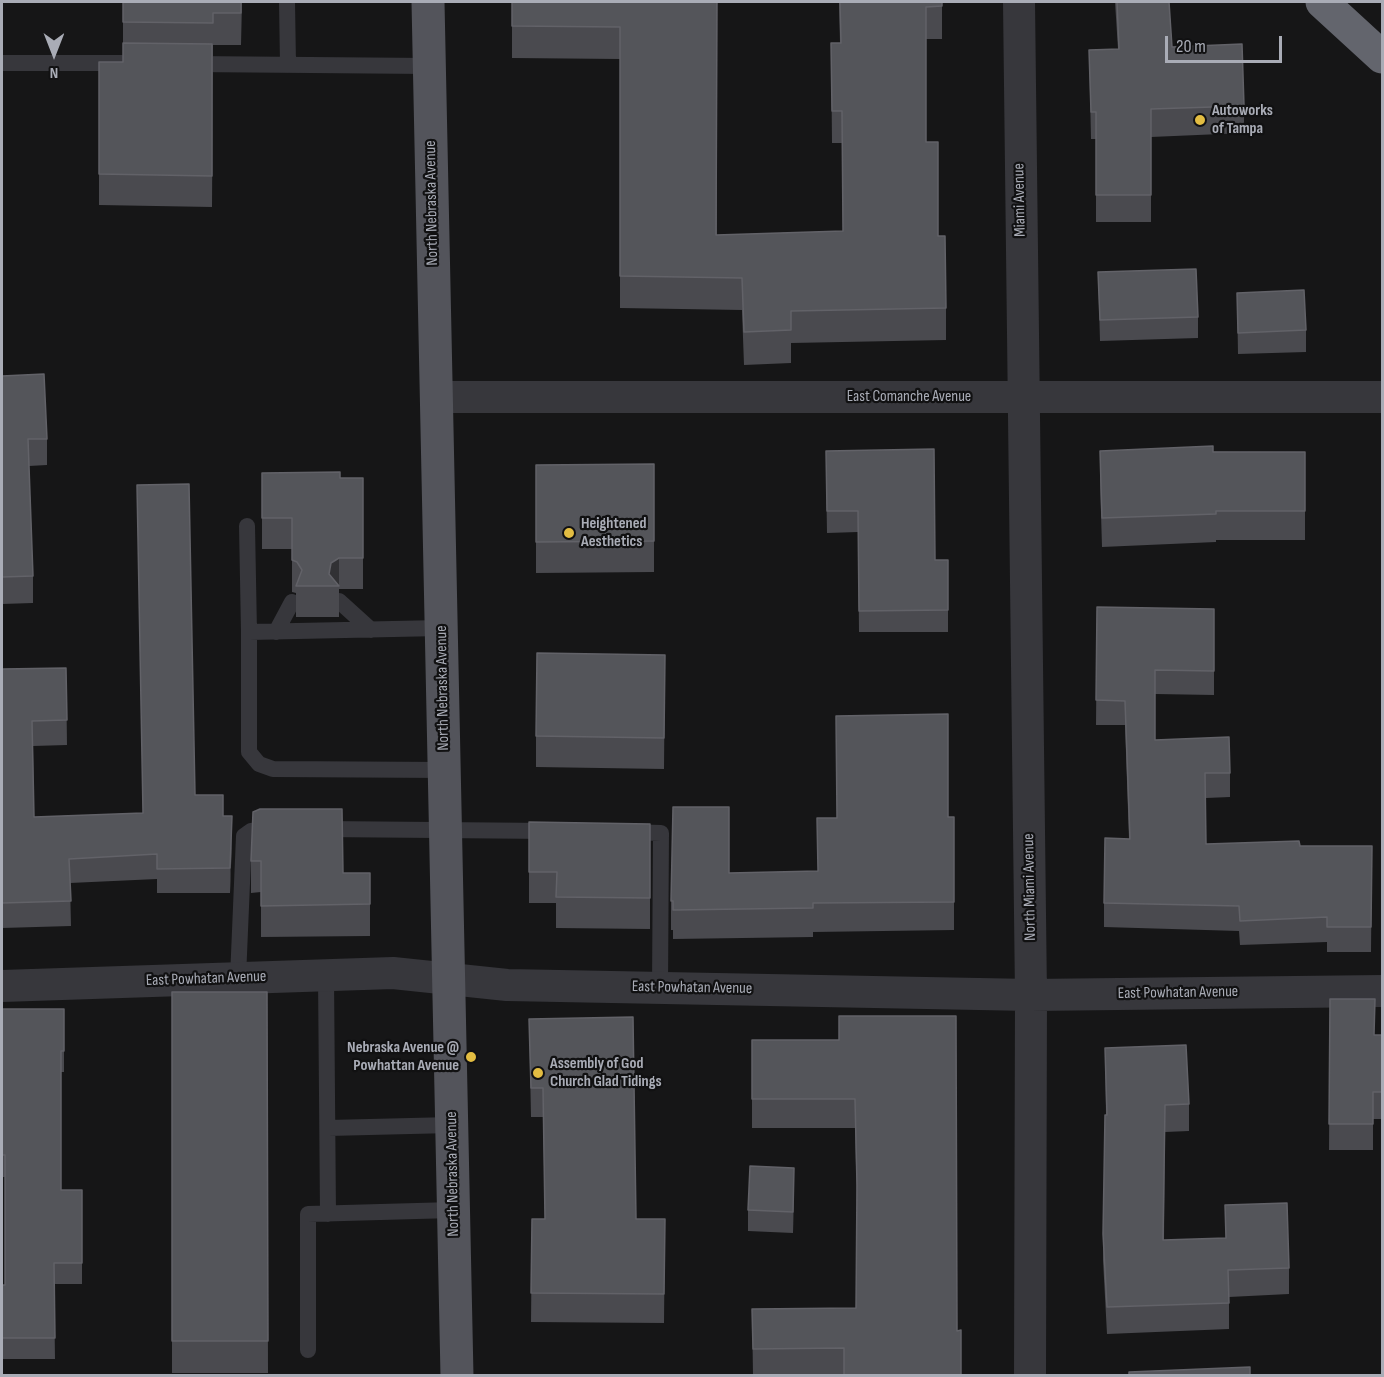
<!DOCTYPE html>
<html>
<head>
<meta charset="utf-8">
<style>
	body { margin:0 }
	#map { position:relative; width:1384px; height:1377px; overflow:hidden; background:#161617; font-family:"Sofia Sans Condensed",sans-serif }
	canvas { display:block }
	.frame { position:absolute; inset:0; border:3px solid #a9acb6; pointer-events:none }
	.north { position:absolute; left:24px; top:24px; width:60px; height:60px; -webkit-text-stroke:4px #111112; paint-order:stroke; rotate:180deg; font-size:16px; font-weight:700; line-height:24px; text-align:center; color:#a9acb6 }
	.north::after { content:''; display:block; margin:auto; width:21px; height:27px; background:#a9acb6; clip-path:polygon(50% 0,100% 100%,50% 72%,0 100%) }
	.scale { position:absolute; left:1165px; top:36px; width:117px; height:27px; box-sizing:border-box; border:3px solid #a9acb6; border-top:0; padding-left:8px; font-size:18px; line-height:21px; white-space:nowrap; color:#a9acb6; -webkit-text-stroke:4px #111112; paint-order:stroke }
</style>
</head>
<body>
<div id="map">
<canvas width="1384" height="1377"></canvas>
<div class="frame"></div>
<div class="north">N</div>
<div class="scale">20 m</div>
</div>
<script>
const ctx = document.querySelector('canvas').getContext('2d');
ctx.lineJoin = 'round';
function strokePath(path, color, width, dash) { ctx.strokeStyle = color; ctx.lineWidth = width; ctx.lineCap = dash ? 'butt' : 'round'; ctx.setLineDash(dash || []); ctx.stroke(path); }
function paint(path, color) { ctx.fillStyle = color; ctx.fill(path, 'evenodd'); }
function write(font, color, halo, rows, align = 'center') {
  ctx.font = font + ' "Sofia Sans Condensed",sans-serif'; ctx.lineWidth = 4.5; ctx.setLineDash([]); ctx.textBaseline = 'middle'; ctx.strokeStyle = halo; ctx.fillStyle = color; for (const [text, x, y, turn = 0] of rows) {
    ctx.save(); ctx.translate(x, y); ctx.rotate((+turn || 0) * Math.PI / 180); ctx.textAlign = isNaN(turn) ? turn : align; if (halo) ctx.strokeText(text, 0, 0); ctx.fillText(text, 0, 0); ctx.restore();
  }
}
const service = new Path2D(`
	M287 2 288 64
	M2 63H122
	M190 64 429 66
	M247 526 249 632
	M339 601 371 630
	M441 628 249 632V752L259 764 273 769 445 770
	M276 632 292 602
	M322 829 551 831
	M628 832 661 833 660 987
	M326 976 328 1214
	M238 978 244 836 251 831 275 828
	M328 1128 452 1125
	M308 1350V1214L453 1210`);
const minor = new Path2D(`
	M1019 2 1031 995 1030 1376
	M436 397H1382
	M2 986 393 973 507 985 1031 995 1382 991`);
const primary = new Path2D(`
	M428 2 457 1376`);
const motorway = new Path2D(`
	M1322 2 1382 57`);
const wall = new Path2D(`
	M123 2H242L241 45H213L212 207 99 205V62H123Z
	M512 2H717V235L843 231 842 143H832L831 43H840L839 2H942V39H926V142L946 308V340L791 343V363L744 365 742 310 620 308V59L512 58Z
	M1115 2H1169L1172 47 1244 106V133L1151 137V222H1096V139H1091L1089 50 1118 49Z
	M1098 272 1198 317V338L1100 341Z
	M1237 293 1306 330V352L1238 354Z
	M2 376 47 439V465L29 466 33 576V603L2 604Z
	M1100 451 1305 452V540H1216V542L1102 547 1100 480Z
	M654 464V572L536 573V465Z
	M826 472 935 560H948V632H859L858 532 827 533Z
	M262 473 340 478H363V589H339V617H296V593L292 592V549H262Z
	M1097 607 1214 609V695L1155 694V740L1230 773V797L1206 798V844L1300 846H1372L1371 952H1327V942L1240 945 1239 931 1104 927V903L1129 839 1125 725H1096Z
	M665 655 664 769 536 767V736Z
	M66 668 67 745 33 746 34 817 142 813 195 795 223 816 232 840 230 893H157V879L70 883 71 926 2 928V669Z
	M253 812 343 873H370V936L261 937V892L251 893V861Z
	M948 817H954V930L813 932V937L673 939V930H671V901L817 871Z
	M529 822 650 824V929L556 928V903H529Z
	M172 992H267L268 1373H172Z
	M1330 999 1374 1035H1383V1119H1373V1150H1329Z
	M2 1009H64V1072H61V1190H82V1284H54L55 1359H2V1285H5V1177H2Z
	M529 1019 636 1219H665L664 1323 531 1322 532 1219H545L543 1117H531Z
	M752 1040H839L957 1331 961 1376H753L752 1309 856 1308 857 1206 855 1128H752Z
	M1105 1048 1189 1104V1131L1165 1132 1164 1240 1226 1238 1225 1205 1289 1268V1294L1229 1297V1329L1107 1334 1103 1260 1105 1115H1106Z
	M794 1189 793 1233 748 1231V1210Z`);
const shadedWall = new Path2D(`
	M339 558V586L329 574 331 563Z
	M232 816V840L230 893V868Z
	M794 1168V1189L793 1233V1212Z`);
const building = new Path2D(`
	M123 2H241V13H213V23L123 22Z
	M512 2H717L716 235 843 231 842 111H832L831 43H841L840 2H942V6L926 7V142H938V236H945L946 308 791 311V330L744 332 742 278 620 276V27L512 26Z
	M1117 2H1169L1172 47 1242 44 1244 106 1151 109V195H1096V112H1091L1089 50 1119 49Z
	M123 43 212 44V176L99 174V62H123Z
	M1196 269 1198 317 1100 320 1098 272Z
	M1304 290 1306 330 1238 333 1237 293Z
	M44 374 47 439H28L33 576 2 577V376Z
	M1213 446V452H1305V511H1216V514L1102 518 1100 451Z
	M934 449 935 560H948V610L859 611 858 511H827L826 451Z
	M654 464V541L536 542V465Z
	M340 472V478H363V558H339L331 563 329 574 339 586H296L302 570 297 562 292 560V518H262V473Z
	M189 484 195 795H223V816H232L230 868 157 869V854L69 859 71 901 2 903V669L66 668 67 720 32 721 34 817 143 813 137 485Z
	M1097 607 1214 609V671L1155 670V740L1229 737 1230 773H1205L1206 844 1299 841 1300 846H1372L1371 927H1327V917L1240 921 1239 906 1104 903 1105 838 1130 839 1125 701 1096 700Z
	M537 653 665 655 664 738 536 736Z
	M948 714V817H954V902L813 903V908L673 910V901H671L673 807H729V873L818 871 817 818H837L836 716Z
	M260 809H342L343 873H370V904L261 906V861H251L253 812Z
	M529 822 650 824V898L556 897 557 872H529Z
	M172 992H267L268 1341H172Z
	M1330 999H1375L1374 1035H1383V1092H1373V1124H1329Z
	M2 1009H64V1051H61V1190H82V1263H54L55 1338H2V1285H5V1155H2Z
	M839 1016H956L957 1331 961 1330V1376H844V1348L753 1349 752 1309 856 1308 857 1185 855 1099H752V1040H839Z
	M633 1017 636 1219H665L664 1294 531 1293 532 1219H545L543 1088H531L529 1019Z
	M1186 1045 1189 1104 1165 1105 1163 1240 1226 1238 1225 1205 1287 1203 1289 1268 1228 1270 1229 1303 1107 1307 1103 1234 1105 1115H1107L1105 1048Z
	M750 1166 794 1168 793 1212 748 1210Z
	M1250 1367V1376H1129V1372Z`);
const markers = [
	[1200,120,6,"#e3bd42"],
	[569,533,6,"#e3bd42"],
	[471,1057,6,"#e3bd42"],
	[538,1073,6,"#e3bd42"]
];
const poiNames = [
	["Autoworks",1212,111],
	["of Tampa",1212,129],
	["Heightened",581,524],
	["Aesthetics",581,542],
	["Nebraska Avenue @",459,1048,"right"],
	["Powhattan Avenue",459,1066,"right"],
	["Assembly of God",550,1064],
	["Church Glad Tidings",550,1082]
];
const streetNames = [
	["Miami Avenue",1020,200,-91],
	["North Nebraska Avenue",432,203,-91],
	["East Comanche Avenue",909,397],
	["North Nebraska Avenue",443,688,-91],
	["North Miami Avenue",1030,887,-91],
	["East Powhatan Avenue",206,979,-2],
	["East Powhatan Avenue",692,988,1],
	["East Powhatan Avenue",1178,993,-1],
	["North Nebraska Avenue",453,1174,-91]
];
strokePath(service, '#37373c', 16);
strokePath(minor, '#37373c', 32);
strokePath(primary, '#53545b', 33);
strokePath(motorway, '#63656d', 33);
paint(wall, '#4a4a4f');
paint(shadedWall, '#313134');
paint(building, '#54555a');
strokePath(building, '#626268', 1.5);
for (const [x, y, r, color] of markers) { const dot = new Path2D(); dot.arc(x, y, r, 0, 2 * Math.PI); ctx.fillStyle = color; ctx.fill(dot); strokePath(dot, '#111112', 2); }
write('bold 16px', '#a9acb6', '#111112', poiNames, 'left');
write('16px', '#a9acb6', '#111112', streetNames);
</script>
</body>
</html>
